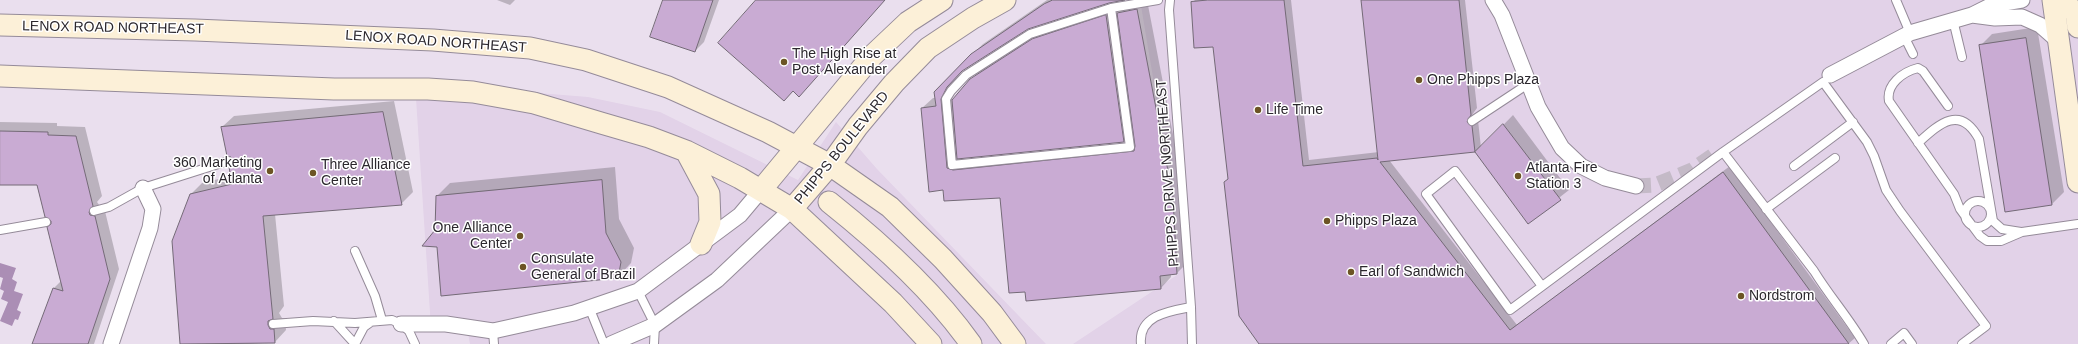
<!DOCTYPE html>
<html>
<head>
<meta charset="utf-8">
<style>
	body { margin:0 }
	canvas { display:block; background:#eadfee }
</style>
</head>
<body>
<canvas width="2078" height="344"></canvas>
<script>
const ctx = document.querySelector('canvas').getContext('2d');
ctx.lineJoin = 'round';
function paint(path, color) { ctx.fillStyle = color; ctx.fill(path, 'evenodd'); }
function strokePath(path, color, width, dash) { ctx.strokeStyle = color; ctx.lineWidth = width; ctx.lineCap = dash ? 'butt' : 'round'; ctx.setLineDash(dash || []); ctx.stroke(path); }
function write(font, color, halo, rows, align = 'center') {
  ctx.font = font + ' Arial,sans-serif'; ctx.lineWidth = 3; ctx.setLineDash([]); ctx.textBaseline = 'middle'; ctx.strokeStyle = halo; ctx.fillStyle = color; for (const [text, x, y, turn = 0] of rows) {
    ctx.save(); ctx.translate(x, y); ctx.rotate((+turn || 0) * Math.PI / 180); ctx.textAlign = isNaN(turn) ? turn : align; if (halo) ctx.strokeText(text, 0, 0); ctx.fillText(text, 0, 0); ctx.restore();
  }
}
const built = new Path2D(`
	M1140 0H2078V344H1073L1177 275 1180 263 1173 197Z
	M415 83 588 97 660 112 798 180 836 122 877 169 1046 344H470L466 323 431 328Z`);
const water = new Path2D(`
	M0 263 16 268 12 279 17 282 14 291 23 294 17 310 21 312 18 320 15 319 12 326 0 321 8 302 1 299 4 291 0 289 3 278 0 277Z`);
const shadow = new Path2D(`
	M497 0H515L510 5Z
	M664 0H719L704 42 695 51Z
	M1047 0H1119L1028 28 963 69 951 88 952 102 980 70 1043 30 1116 7 1117 14 1129 2 1147 0 1183 186 1187 263 1176 274H1171V277L1161 288 1000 197 944 189 922 108 933 98H936L935 92 983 44ZM1134 130 1136 142 964 160 959 158 1123 141Z
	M1195 0H1291L1309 160 1379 152 1362 0H1465L1477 108 1472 115 1478 120 1481 148 1513 115 1569 190 1528 222 1476 151 1389 160 1517 325 1730 166 1855 338 1848 344H1261L1229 179 1214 46 1192 3Z
	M2037 27 2064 192 2052 204 2006 211 1980 46 1992 34Z
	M394 101 413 192 401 204 275 214 284 306 279 313 282 318H285L286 330 275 342 250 344H181L173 241 191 194 202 183 231 176 234 160 232 156 227 155 222 127 234 116Z
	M0 122 57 123V126L85 127 102 196 97 202 100 206 104 207 119 269 94 344H33L54 288 62 280 52 220 38 184H0Z
	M615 167 619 219 634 248 631 263 618 277 436 231 437 196 450 183Z`);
const building = new Path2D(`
	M663 0H713L695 52 650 37Z
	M756 0H885L799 97 793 91 784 101 718 43Z
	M1053 0H1125L1109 3 1028 29 962 71 947 87 941 99 947 168 953 170 1134 151 1135 146 1117 13 1137 9 1173 197 1177 274 1160 276 1161 289 1026 301 1025 292 1009 293 1000 198 944 201 943 190 929 192 921 108 936 106 934 92 971 54 1044 4Z
	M1208 0H1284L1303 166 1377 158 1378 160 1361 0H1459L1471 115 1467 122 1472 126 1475 152 1380 162 1510 330 1723 172 1849 344H1259L1239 316 1224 182 1228 179 1213 47 1194 48 1191 2Z
	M1106 15 1124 142 957 159 952 100 970 79 1032 39Z
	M2026 38 2052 205 2005 212 1979 45Z
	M383 112 402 205 263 216 273 319 268 321V325L270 329H274L275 343 180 344 172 241 190 194 232 184 229 167 232 164 233 160 231 157 227 156 221 127Z
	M1503 124 1561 200 1528 224 1475 152Z
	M0 131 48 132V135L76 136 93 206 89 212 90 215 95 216 110 279 88 344H32L53 288 63 291 47 227 51 224V221L45 217 37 185H0Z
	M602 180 606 233 621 262 618 278 441 296 437 247 422 246 435 230 436 196Z`);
const streetTunnel = new Path2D(`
	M1636 186 1655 185 1692 170 1715 154`);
const lane = new Path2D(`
	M1170 0 1169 10 1191 307 1192 344
	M1896 0 1910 33
	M1111 8 1130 147 952 165 946 99 951 91 966 75 1030 34 1111 8 1158 0
	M1953 20 1962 57
	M1904 36 1913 54
	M1948 106 1923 71 1918 68C1902 72 1886 85 1889 101L1954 194 1960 209 1968 220 1980 236 1987 241H2001L2022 232 2078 224
	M1472 121 1528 84
	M1918 143C1939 124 1960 104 1979 139L1993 221 2002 229 2021 232
	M1723 152 1823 82 1867 142 1874 156 1886 190 1900 211 1986 326 1962 344
	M1794 166 1853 122
	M1965 214a13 13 0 1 1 26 0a13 13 0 1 1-26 0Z
	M1766 209 1835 158
	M94 211 109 207 143 188 228 161
	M0 230 46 222
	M355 251 375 296 382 320
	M1542 286 1455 171 1426 194 1510 310 1723 152 1814 271C1830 297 1849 318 1864 344
	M638 291 655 325 654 344
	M589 307 604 344
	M334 321 355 344
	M273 324 313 321 355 323 392 320 401 324 409 331 415 344
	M493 331 494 344
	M355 344 364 327 371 322
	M1141 344C1138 315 1170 311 1191 307
	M1891 344 1904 333 1912 344`);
const street = new Path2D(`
	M1493 0 1502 15 1538 107 1562 148 1581 166 1605 178 1636 186
	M1972 15 1995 18 2022 17 2040 25 2057 40
	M1830 75 1910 33 1972 15 1992 5 2022 0
	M401 324H446L493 331 574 313 638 291 740 215 761 190
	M111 344 150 228 153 209 143 188
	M611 344 655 325 717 280 792 209`);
const secondary = new Path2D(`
	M2053 0 2078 182
	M2058 0 2076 12 2078 27
	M0 25 195 30 433 40 530 48 586 60 668 87 768 132 830 165 890 207 943 259 992 313 1015 344
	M0 76 334 89H428L473 92 534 103 601 123 649 137 686 151 740 178 792 209 893 303 931 344
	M686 151 709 194 710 222 701 244
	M761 190 872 56 908 22 942 0
	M829 202C878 241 935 293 971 344
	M792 209 830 165 858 126 894 83 928 48 973 18 1005 0`);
const markers = [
	[784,62,4,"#6c5424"],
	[1419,80,4,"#6c5424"],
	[1258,110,4,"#6c5424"],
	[270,171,4,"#6c5424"],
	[313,173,4,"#6c5424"],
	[1518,176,4,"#6c5424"],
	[1327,221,4,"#6c5424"],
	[520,236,4,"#6c5424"],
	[523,267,4,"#6c5424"],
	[1351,272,4,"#6c5424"],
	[1741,296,4,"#6c5424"]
];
const streetNames = [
	["LENOX ROAD NORTHEAST",113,28,1],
	["LENOX ROAD NORTHEAST",436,42,4],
	["PHIPPS BOULEVARD",842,148,-51],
	["PHIPPS DRIVE NORTHEAST",1168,173,-94]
];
const poiNames = [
	["The High Rise at",792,54],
	["Post Alexander",792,70],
	["One Phipps Plaza",1427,80],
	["Life Time",1266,110],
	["360 Marketing",262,163,"right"],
	["of Atlanta",262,179,"right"],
	["Three Alliance",321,165],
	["Center",321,181],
	["Atlanta Fire",1526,168],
	["Station 3",1526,184],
	["Phipps Plaza",1335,221],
	["One Alliance",512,228,"right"],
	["Center",512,244,"right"],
	["Consulate",531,259],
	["General of Brazil",531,275],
	["Earl of Sandwich",1359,272],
	["Nordstrom",1749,296]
];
paint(built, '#e2d2e8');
paint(water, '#ab8eb5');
paint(shadow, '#0003');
paint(building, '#c9abd3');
strokePath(building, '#746a77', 1);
strokePath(streetTunnel, '#c4bac7', 15, [15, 8]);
strokePath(lane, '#958b99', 10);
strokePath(street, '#958b99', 17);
strokePath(secondary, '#958b99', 23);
strokePath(lane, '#fff', 8);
strokePath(street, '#fff', 15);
strokePath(secondary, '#fcf0d8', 21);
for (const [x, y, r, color] of markers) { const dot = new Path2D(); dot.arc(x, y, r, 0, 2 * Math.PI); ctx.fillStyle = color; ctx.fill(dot); strokePath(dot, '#fff', 1.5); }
write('14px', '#2b272d', '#fff', streetNames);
write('14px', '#2b272d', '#fff', poiNames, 'left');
</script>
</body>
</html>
